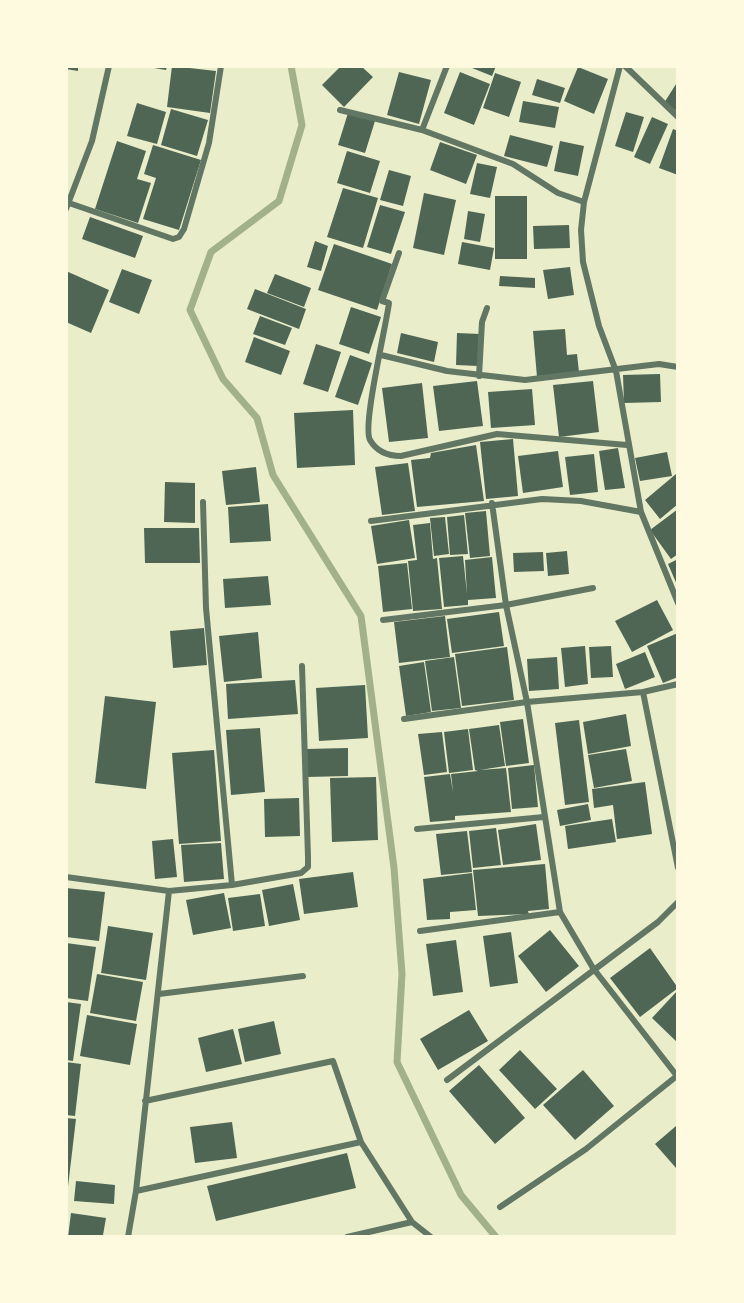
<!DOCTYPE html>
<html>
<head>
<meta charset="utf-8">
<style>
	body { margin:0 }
	#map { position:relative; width:744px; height:1303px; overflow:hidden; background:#e9edc9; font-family:Overpass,sans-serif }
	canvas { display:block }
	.frame { position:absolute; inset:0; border:68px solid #fefae0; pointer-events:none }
</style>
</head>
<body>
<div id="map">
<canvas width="744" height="1303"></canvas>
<div class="frame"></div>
</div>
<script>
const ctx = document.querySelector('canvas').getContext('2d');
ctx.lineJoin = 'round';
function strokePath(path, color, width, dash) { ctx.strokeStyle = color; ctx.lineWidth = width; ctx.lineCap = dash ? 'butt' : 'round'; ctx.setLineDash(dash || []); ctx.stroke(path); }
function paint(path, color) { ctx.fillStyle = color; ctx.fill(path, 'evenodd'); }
const stream = new Path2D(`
	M291 66 302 125 279 201 211 252 190 310 223 379 257 418 273 475 361 616 394 868 402 974 397 1062 461 1195 496 1237`);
const building = new Path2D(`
	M66 66H78V71L66 69Z
	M142 66H167L166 70Z
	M172 66 216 71 210 113 167 107Z
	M341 66H361L373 77 344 107 322 85Z
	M467 66H496L492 76Z
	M578 67 608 79 594 114 564 101Z
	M399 72 431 80 419 124 387 115Z
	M460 72 490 84 474 125 444 113Z
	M495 73 521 82 509 117 483 108Z
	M537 79 565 88 560 103 532 95Z
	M678 81V112L664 103Z
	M523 101 559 107 555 128 519 122Z
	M137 103 166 112 157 144 127 136Z
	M171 109 208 120 197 156 161 145Z
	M626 112 644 117 633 152 615 146Z
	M348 113 375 121 365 153 338 145Z
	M652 117 668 124 650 164 634 157Z
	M673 129 678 131V175L659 168Z
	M510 135 553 146 547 167 504 156Z
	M117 141 146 151 137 179 151 183 138 223 95 209Z
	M560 141 584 146 578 176 554 171Z
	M440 142 477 155 466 184 430 170Z
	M153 145 201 160 179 230 143 219 156 178 144 174Z
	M347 151 380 161 370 193 337 183Z
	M477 163 497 167 490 198 470 194Z
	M389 170 411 176 403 206 380 200Z
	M343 188 378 198 363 248 327 237Z
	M424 193 456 200 444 255 413 248Z
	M495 196H527V259H495Z
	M380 205 405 212 391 254 367 247Z
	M468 211 485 214 480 242 464 239Z
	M90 217 143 236 135 258 82 239Z
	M569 225 570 248 534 249 533 226Z
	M315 241 328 246 321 271 307 267Z
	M462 242 494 248 490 270 458 264Z
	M334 244 392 264 377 310 318 290Z
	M570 267 574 295 548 299 543 270Z
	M122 269 152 280 139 314 109 302Z
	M66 271 109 290 91 333 66 322Z
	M275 274 311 288 304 307 267 293Z
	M500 276 535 278V288L499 286Z
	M255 289 306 309 299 329 247 309Z
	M351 307 381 317 369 354 339 344Z
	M260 316 292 328 285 345 253 334Z
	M565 329 567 355 577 354 579 372 537 377 533 331Z
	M401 333 438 342 434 362 397 353Z
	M457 333 480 334 478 366 456 365Z
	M254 337 290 351 281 375 245 362Z
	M316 344 341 352 328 392 303 384Z
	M350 355 372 363 358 405 335 397Z
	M660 374 661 402 624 403 623 375Z
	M477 381 483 426 439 431 433 386Z
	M593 381 599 432 559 437 553 385Z
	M422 383 428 438 389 442 382 388Z
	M532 389 535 425 491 428 488 392Z
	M353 410 355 465 297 468 294 413Z
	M513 439 518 496 486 499 480 442Z
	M476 445 484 501 417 507 411 460 430 458 431 453Z
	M618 448 625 488 605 490 599 451Z
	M558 451 563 487 523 493 518 456Z
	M667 452 672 476 640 481 635 458Z
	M594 454 598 492 570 495 565 457Z
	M408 463 415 511 382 515 375 467Z
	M256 467 260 502 226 505 222 471Z
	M676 474 678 504 660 519 645 500Z
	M165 482 195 483V523L164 522Z
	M268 504 271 541 230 543 228 507Z
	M678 509V554L671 559 650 530Z
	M486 511 490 556 470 558 465 513Z
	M464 515 468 554 450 555 447 517Z
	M445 517 449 554 434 556 430 518Z
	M409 520 415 558 377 564 371 526Z
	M430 523 433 559 437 558 442 609 413 611 408 561 417 560 413 525Z
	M144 528H199L200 563H145Z
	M567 551 569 574 548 576 546 553Z
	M543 552 544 571 514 572 513 553Z
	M463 556 467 594 465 560 492 557 496 598 468 600V605L444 607 439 558Z
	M678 559V587L668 564Z
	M407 563 412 609 383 612 378 566Z
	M268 576 271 605 225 608 223 579Z
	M657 600 673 630 632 652 615 621Z
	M499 612 504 646 452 653 447 619Z
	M445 616 450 657 399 663 394 622Z
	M204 628 207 665 173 668 170 631Z
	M258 632 262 678 224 682 219 636Z
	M678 633V677L663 683 647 646Z
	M585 646 588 684 565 687 561 648Z
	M611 646 613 677 591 678 589 647Z
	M507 647 514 700 462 706 455 654Z
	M645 652 655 677 625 689 616 664Z
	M454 657 461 708 432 711 425 661Z
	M557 657 559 689 529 691 527 659Z
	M424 662 431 712 406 716 399 666Z
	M295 680 298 714 228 719 226 684Z
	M365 685 368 738 319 741 316 688Z
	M105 696 156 702 146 789 95 783Z
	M626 714 631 746 588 754 583 722Z
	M523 719 529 763 506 766 500 722Z
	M579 720 589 802 565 805 555 723Z
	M499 725 505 766 480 770 506 768 511 812 455 816V820L430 822 424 777 450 774 453 792 451 774 478 771 475 770 469 729Z
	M260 728 265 792 231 795 226 730Z
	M468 729 473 770 449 773 444 732Z
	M442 732 447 772 424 775 418 734Z
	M348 748V776L307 777 306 749Z
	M626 749 632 781 594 788 588 755Z
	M214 750 221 841 179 844 172 753Z
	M534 765 538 807 512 809 508 768Z
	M376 777 378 840 332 842 330 778Z
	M645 782 652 834 617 839 613 805 594 808 592 789Z
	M299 798 300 836 265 837 264 799Z
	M588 804 591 820 560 826 557 810Z
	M612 819 616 842 568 849 565 826Z
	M536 824 541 860 503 865 498 830Z
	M496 828 501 865 473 868 469 831Z
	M467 831 472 872 441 875 436 834Z
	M173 839 177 877 155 879 152 841Z
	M221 843 224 879 184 882 181 845Z
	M545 864 549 909 528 911 529 914 478 916 473 870Z
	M353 872 358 907 304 914 299 879Z
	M472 873 476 910 450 912V919L427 920 423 879Z
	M293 884 300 920 269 926 262 890Z
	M66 888 105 892 99 941 66 937Z
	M224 893 231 928 193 935 186 900Z
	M260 894 265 926 233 931 228 898Z
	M108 926 153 933 146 980 101 973Z
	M550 930 579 966 546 992 518 956Z
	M511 932 518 983 490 987 483 936Z
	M456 940 463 992 433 996 426 944Z
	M66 943 96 947 88 1001 66 998Z
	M650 948 678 988 640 1017 610 978Z
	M97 974 143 982 136 1021 90 1013Z
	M678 990V1043L652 1018Z
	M66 1002 81 1004 73 1061 66 1060Z
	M469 1010 488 1041 438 1070 420 1039Z
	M87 1015 137 1024 130 1065 80 1056Z
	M274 1021 281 1054 245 1062 238 1029Z
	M233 1029 242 1064 206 1072 198 1038Z
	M520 1050 557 1089 535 1109 499 1070Z
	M66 1062 81 1064 75 1116 66 1115Z
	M479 1065 525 1118 495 1144 449 1091Z
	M583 1070 614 1106 575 1140 543 1105Z
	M66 1118 76 1119 67 1195H66Z
	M232 1122 237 1158 195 1163 190 1127Z
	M676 1126 678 1166 676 1168 655 1144Z
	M347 1153 356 1188 216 1221 207 1186Z
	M76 1181 115 1185 114 1204 74 1201Z
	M71 1213 106 1218 103 1235 109 1237H68Z`);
const minor = new Path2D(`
	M620 66 584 202 581 230 583 262 599 326 616 371 641 512 678 603
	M625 66 678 117
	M340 110 422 130 513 164 558 193 584 202
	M422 130 447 66
	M69 203 173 239 179 237 184 229 209 143 221 66
	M66 209 92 141 109 66
	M399 253 382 301 389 303C386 327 362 426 370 440 377 452 389 456 401 456L497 434 627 445
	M381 355 447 371 525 380 659 364 678 367
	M479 376 482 322 487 308
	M203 502 206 608 232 885
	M492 503 506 605 527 702 560 912 593 968 677 1076
	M371 521 542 499 581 501 641 512
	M383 620 506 605 593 588
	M643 692 678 868
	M404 719 527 702 643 692 678 684
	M417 829 544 817
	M66 877 169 891 232 885 301 873 308 867V857L302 666
	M420 931 560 912
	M159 994 303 976
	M447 1080 658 922 678 902
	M145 1101 333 1061 361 1142 412 1222 431 1237
	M136 1191 361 1142
	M500 1207 586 1149 678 1075
	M128 1237 136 1191 169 891
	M347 1237 412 1222`);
strokePath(stream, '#a3b18a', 7);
paint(building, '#4f6655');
strokePath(minor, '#617663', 6);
</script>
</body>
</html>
